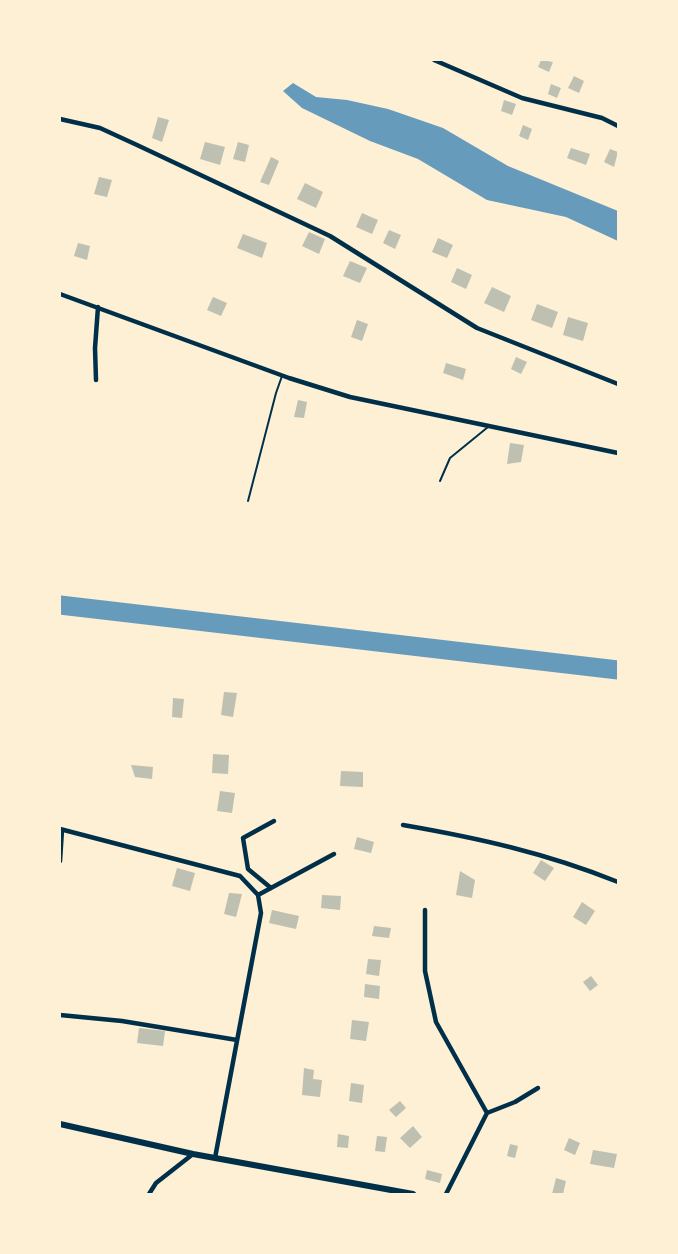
<!DOCTYPE html>
<html>
<head>
<meta charset="utf-8">
<style>
	body { margin:0 }
	#map { position:relative; width:678px; height:1254px; overflow:hidden; background:#fdf0d5; font-family:"Alegreya Sans",sans-serif }
	canvas { display:block }
	.frame { position:absolute; inset:0; border:61px solid #fdf0d5; pointer-events:none }
</style>
</head>
<body>
<div id="map">
<canvas width="678" height="1254"></canvas>
<div class="frame"></div>
</div>
<script>
const ctx = document.querySelector('canvas').getContext('2d');
ctx.lineJoin = 'round';
function paint(path, color) { ctx.fillStyle = color; ctx.fill(path, 'evenodd'); }
function strokePath(path, color, width, dash) { ctx.strokeStyle = color; ctx.lineWidth = width; ctx.lineCap = dash ? 'butt' : 'round'; ctx.setLineDash(dash || []); ctx.stroke(path); }
const water = new Path2D(`
	M293 83 316 97 347 100 388 109 443 128 508 166 618 211V241L566 217 487 200 418 159 370 141 302 108 283 91Z`);
const river = new Path2D(`
	M60 605 618 670`);
const building = new Path2D(`
	M541 60 553 62 549 72 538 67Z
	M574 76 584 81 579 93 568 88Z
	M551 84 561 88 557 98 548 94Z
	M504 100 516 104 512 115 501 111Z
	M158 117 169 120 162 142 152 138Z
	M523 125 532 129 528 140 519 136Z
	M205 142 225 147 220 165 200 159Z
	M238 142 249 145 245 162 233 159Z
	M571 148 590 154 586 165 567 158Z
	M610 149 618 152 614 167 604 162Z
	M271 157 279 161 269 185 260 182Z
	M99 177 112 180 107 197 94 194Z
	M305 183 323 192 316 208 297 199Z
	M362 213 378 220 372 234 356 227Z
	M389 230 401 235 395 249 383 243Z
	M309 232 325 239 319 254 302 246Z
	M243 234 267 243 262 258 237 248Z
	M438 238 453 245 447 258 432 252Z
	M78 243 90 246 87 260 74 256Z
	M350 261 367 268 360 283 343 276Z
	M457 268 472 275 466 289 451 282Z
	M492 287 511 296 504 312 484 303Z
	M213 297 227 303 221 316 207 310Z
	M537 304 558 312 552 328 531 320Z
	M568 317 588 323 583 341 563 335Z
	M357 320 368 324 362 341 351 337Z
	M516 357 527 362 521 374 511 369Z
	M446 363 466 369 463 380 443 373Z
	M298 400 307 402 304 418 294 417Z
	M510 443 524 445 521 462 507 464Z
	M224 692 237 693 233 717 221 715Z
	M173 698 184 699 182 718 172 717Z
	M213 754 229 755 228 774 212 773Z
	M131 765 153 767 152 779 135 777Z
	M341 771 363 772V787L340 786Z
	M220 791 235 793 232 813 217 811Z
	M357 837 374 842 371 853 354 849Z
	M541 860 554 868 545 881 533 873Z
	M177 868 195 873 190 891 172 886Z
	M460 871 475 880 472 898 456 895Z
	M229 893 242 894 236 917 224 914Z
	M322 895 341 896 340 910 321 908Z
	M582 902 595 911 586 925 573 917Z
	M272 910 299 916 296 929 269 923Z
	M374 926 391 928 389 938 372 936Z
	M368 959 381 960 379 976 366 974Z
	M591 976 598 985 590 991 583 982Z
	M365 984 380 986 379 999 364 997Z
	M352 1020 369 1022 366 1041 350 1039Z
	M139 1028 165 1031 163 1046 137 1043Z
	M304 1068 314 1070 313 1079 322 1080 320 1097 302 1095Z
	M351 1083 364 1085 362 1103 349 1101Z
	M400 1101 406 1108 396 1117 389 1110Z
	M413 1126 422 1137 410 1148 400 1138Z
	M338 1134 349 1136 348 1148 337 1147Z
	M377 1136 387 1137 385 1152 375 1151Z
	M569 1138 580 1143 575 1155 564 1150Z
	M510 1144 518 1146 515 1158 507 1156Z
	M593 1150 617 1154 614 1168 590 1164Z
	M427 1170 442 1174 440 1183 425 1179Z
	M556 1178 566 1181 563 1194H552Z`);
const service = new Path2D(`
	M440 481 450 458 488 427
	M248 501 276 393 282 376`);
const minor = new Path2D(`
	M434 60 522 98 602 118 618 126
	M60 119 100 128 137 145 330 236 477 328 618 384
	M60 294 289 378 350 397 618 453
	M96 380 95 348 98 307
	M403 825C478 838 546 853 618 882
	M60 829 240 876 258 895 261 913 215 1158
	M60 861 62 830
	M271 888 248 869 243 838 274 821
	M258 895 334 854
	M425 910V971L436 1022 487 1113 446 1194
	M60 1015 122 1021 237 1040
	M487 1113 515 1102 538 1088
	M149 1194 156 1183 193 1154`);
const secondary = new Path2D(`
	M60 1124 193 1154 413 1194`);
paint(water, '#669bbc');
strokePath(river, '#669bbc', 19);
paint(building, '#bec0b2');
strokePath(service, '#003049', 2);
strokePath(minor, '#003049', 4.5);
strokePath(secondary, '#003049', 6);
</script>
</body>
</html>
